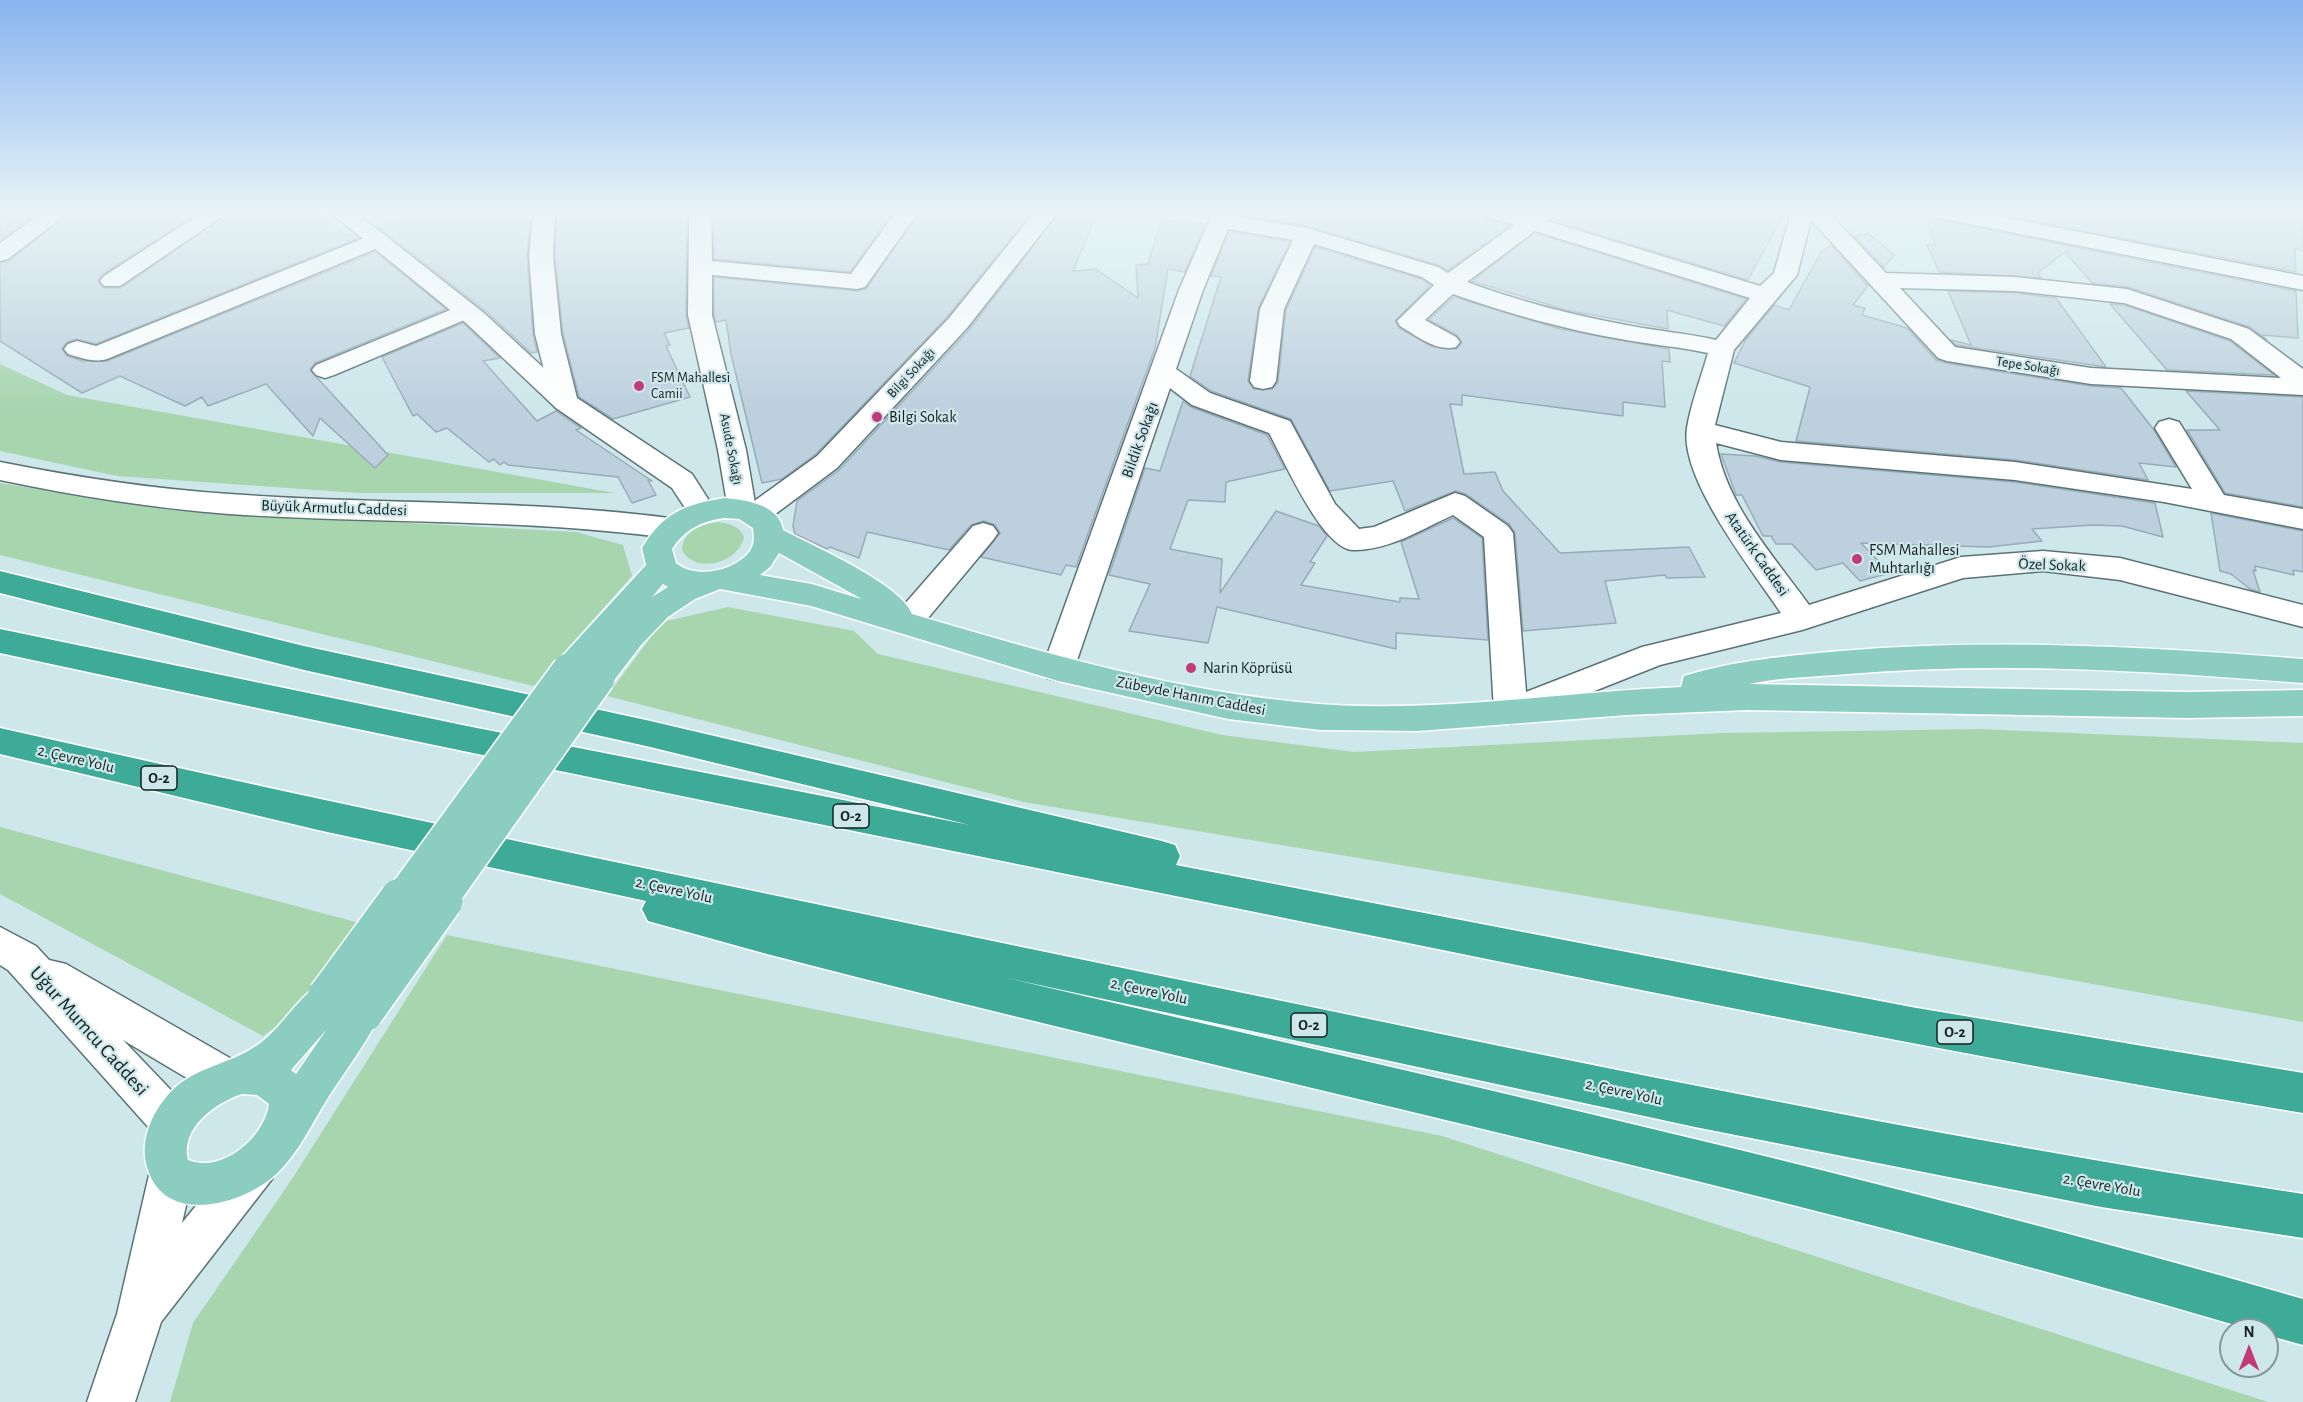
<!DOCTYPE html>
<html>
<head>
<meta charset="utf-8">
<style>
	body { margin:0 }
	#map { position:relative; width:2303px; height:1402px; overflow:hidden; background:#cde7eb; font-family:"Alegreya Sans",sans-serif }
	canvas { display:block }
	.north { position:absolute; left:2219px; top:1318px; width:60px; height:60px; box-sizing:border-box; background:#cde7eb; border:2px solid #84989b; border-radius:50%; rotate:0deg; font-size:16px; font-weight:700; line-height:24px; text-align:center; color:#172122 }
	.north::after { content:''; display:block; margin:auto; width:21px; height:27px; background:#c23b78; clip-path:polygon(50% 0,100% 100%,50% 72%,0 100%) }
</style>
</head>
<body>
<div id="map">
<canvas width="2303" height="1402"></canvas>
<div class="north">N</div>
</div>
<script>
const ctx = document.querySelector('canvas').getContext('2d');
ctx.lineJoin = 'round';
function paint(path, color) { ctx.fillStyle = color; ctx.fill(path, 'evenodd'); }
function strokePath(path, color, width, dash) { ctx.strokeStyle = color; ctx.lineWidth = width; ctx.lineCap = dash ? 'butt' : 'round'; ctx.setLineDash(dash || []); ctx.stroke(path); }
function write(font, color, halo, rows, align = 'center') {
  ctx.font = font + ' "Alegreya Sans",sans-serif'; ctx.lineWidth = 4.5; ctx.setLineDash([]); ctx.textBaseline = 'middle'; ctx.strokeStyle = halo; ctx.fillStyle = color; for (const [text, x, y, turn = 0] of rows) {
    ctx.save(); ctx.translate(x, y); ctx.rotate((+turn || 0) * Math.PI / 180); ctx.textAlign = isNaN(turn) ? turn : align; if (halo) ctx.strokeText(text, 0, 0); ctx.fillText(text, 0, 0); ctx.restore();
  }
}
const green = new Path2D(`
	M0 364 67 395 615 493H359L117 476 0 451Z
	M0 483 169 510 576 532 623 545 632 576 534 686 0 555Z
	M719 522C731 524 739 526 744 537 739 563 695 575 682 550 683 530 703 524 719 522Z
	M728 607 854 631 878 654 1222 735 1354 752 1723 733 1979 729 2303 743V1022L1855 941 1024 802 607 696 662 622Z
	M0 827 363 924 304 1006 263 1036 0 894Z
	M447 935 1442 1136 2268 1402H170L193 1323 292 1179Z`);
const building = new Path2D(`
	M0 212H41L0 240Z
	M71 212H199L103 274 98 281 104 288H121L231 212H319L346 235 352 233 358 238 96 344 76 339 67 342 62 349 67 356 82 361H107L375 252 446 309 315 363 310 370 388 455 375 468 320 418 313 436 266 384 208 406 202 397 185 406 120 376 82 393 0 341V263L9 261Z
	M426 212H531L527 256 533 334 537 352 531 353 486 311 377 226Z
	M557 212H687L686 315 689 328 664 333 670 345 666 346 690 397 613 419 579 397 563 334 555 256Z
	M713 212H893L850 272 714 259Z
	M920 212H1032L947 317 816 454 782 479 762 483 731 354 726 320 716 322 714 315V277L857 291 866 289Z
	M1060 212H1098L1073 271 1096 269 1138 298 1136 265 1148 264 1161 220 1205 224 1185 272 1168 269 1155 348 1076 567 1066 565 1061 575 981 557 1000 533 995 525 984 521 971 525 949 550 867 532 859 558 830 547 827 549 795 534 793 526 797 501 839 470 969 330Z
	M1237 212H1483L1487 219 1509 226 1448 270 1439 265 1308 226 1236 214Z
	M1556 212H1785L1748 280 1551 220Z
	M1924 212H1932L1935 218 1944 221 2296 291 2298 338 2262 335 2267 340 2250 327 2128 287 2092 283 2065 252 2038 273 2041 278 1939 272 1927 245H1935Z
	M1988 212H2242L2266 220 2277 212 2303 219V251L2295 248 2296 272Z
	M1229 232 1290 242 1258 309 1248 381 1254 389H1272L1278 382 1286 310 1315 247 1421 279 1430 285 1395 321 1399 328 1433 347 1456 349 1462 343 1457 335 1429 320 1454 297 1560 329 1669 349 1670 362 1662 361 1665 407 1623 402V416L1462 395V405L1450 404 1464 474 1495 472 1503 491 1560 553 1689 547 1705 577 1667 578 1665 575 1605 581 1616 623 1523 631 1515 533 1509 524 1466 494 1456 491 1405 511 1393 481 1330 491 1291 419 1211 391 1190 376 1221 277 1211 276Z
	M1535 233 1746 299 1724 326 1667 310 1668 329 1566 310 1472 281Z
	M1868 233 1894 255 1884 267 1854 236Z
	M1831 245 1868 286 1853 305 1865 308 1862 315 1907 328 1936 360 1946 363 2091 386 2121 388 2154 430 2176 467 2139 463 2148 480 2015 460 1796 441 1810 387 1734 363 1745 341 1774 305 1789 310 1821 252Z
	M1948 291 2015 293 2056 298 2106 367 1956 345 1951 340 1971 345Z
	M2110 304 2124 305 2230 341 2274 375 2167 370Z
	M463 323 500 358 483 361 537 421 556 411 581 428 576 430 652 481 648 480 656 495 632 503 618 477 508 465 504 462 500 465 494 459 489 462 447 428 436 432 417 414 413 416 382 357Z
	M2186 391 2303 397V507L2225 493 2187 430H2220Z
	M1183 401 1191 407 1267 435 1285 469 1226 482 1225 502 1188 500 1170 549 1222 559 1220 593 1276 511 1319 526 1327 536 1310 562 1315 563 1301 585 1400 602V598L1419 599 1401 542 1453 518 1482 538 1488 640 1396 633V649L1217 607 1208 643 1129 631 1150 584 1109 575 1145 468 1160 471Z
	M1721 454 1755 456 1781 462 2015 482 2155 503 2163 537 2122 526 2093 525 2032 529 2042 541 1989 547 1861 543 1890 573 1860 581 1843 563 1816 570 1792 544H1776L1771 536H1763L1742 495H1736Z
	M2211 513 2303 531V572L2293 570 2294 575 2255 566 2256 571 2253 570 2260 592 2250 589 2231 574 2220 571Z`);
const street = new Path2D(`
	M44 212H69L8 259 0 261V243Z
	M203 212H229L120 286H104L100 281 104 276Z
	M533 212H555L553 256 561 334 578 402 574 408 565 410 556 408 552 402 535 334 529 256Z
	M689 212H711L712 261 851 274 896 212H918L865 287 857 289 712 275V315L746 450 756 509 752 516 742 519 732 516 728 509 718 450 688 315Z
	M1213 212H1235L1233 216 1307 228 1438 267 1448 273 1514 225 1488 217 1485 212H1518L1528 215 1531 212H1554L1547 221 1760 286 1774 273 1791 212H1828L1886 273 2015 277 2127 289 2249 329 2303 369V395L2091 384 1947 361 1938 358 1811 220 1797 275 1734 350 1715 425 1781 442 2015 462 2192 489 2155 428 2159 422 2169 419 2179 422 2224 495 2303 509V529L2164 502 2015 480 1781 460 1716 443C1726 505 1773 555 1809 605L1961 557 2043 551 2120 558 2303 605V627L2120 580 2043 571 1963 578 1802 630 1660 665 1511 724 1499 720 1494 711 1484 537 1453 515C1422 529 1388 551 1353 550 1322 549 1283 458 1269 433L1192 405 1170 388 1074 669 1069 678 1058 681 1047 678 1042 669 1179 290ZM1228 229 1293 240 1260 309 1250 381 1254 387 1263 389 1272 387 1276 381 1284 309 1314 244 1422 277 1434 285 1397 321 1400 326C1417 336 1436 352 1456 347L1460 342 1456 337 1425 320 1453 294C1509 314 1567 330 1626 340 1654 345 1681 347 1708 353 1701 378 1691 403 1687 428 1679 479 1753 571 1781 613L1642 647 1526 692 1513 533 1508 526 1465 496 1455 493 1374 527 1359 529 1335 504 1290 421 1210 393 1176 369 1203 290ZM1535 231 1750 298 1716 340C1686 333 1656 331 1626 325 1572 315 1518 301 1467 282ZM1900 288 2015 291 2124 303 2231 339 2281 378 2091 368 1955 347Z
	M1934 212H1978L2303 276V290L1945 219 1937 217Z
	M377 233 385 235 389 240 385 245 107 359C94 363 81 358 68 354L64 349 68 344 77 341 96 346Z
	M465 304 474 306 477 311 474 316 334 375 325 378 316 375 312 370 316 365Z
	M983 523 993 526 998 533 993 540 918 630 907 633 896 630 891 622 896 614 973 526Z`);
const secondary = new Path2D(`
	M330 212H355L484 313 574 396 692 474 715 510 711 517 701 520 691 517 672 488 556 408 466 323Z
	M1035 212H1058L967 328 837 468 766 521 756 524 746 521 742 514 746 507 817 456 949 318Z
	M0 462C76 477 152 489 229 494 376 505 523 499 669 518L679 521 684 528 679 535 669 538C523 518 376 524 229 514 152 508 76 496 0 480Z
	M0 927 36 946 49 960 66 964 242 1065 248 1079 242 1093 227 1099 212 1093 123 1040 188 1108 194 1123 188 1138 173 1144 158 1138 8 970 0 965Z
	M257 1143 272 1149 279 1164 272 1179 161 1322 135 1402H87L117 1314 149 1175 156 1160 171 1153 186 1160 193 1175 182 1223 242 1149Z`);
const primary = new Path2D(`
	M725 498C745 500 779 504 783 530 813 546 901 584 912 614 1045 653 1180 693 1319 704 1439 713 1561 692 1681 687L1684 676C1736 660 1787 656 1841 651 1994 638 2150 647 2303 659V683C2152 671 1999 661 1848 674 1816 677 1780 677 1749 684L2187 692 2303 690V716L2187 718 1747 710 1627 715 1418 731 1320 730 1228 719 1058 681 811 606 720 589 695 599 668 617 641 645 609 687 598 690 587 687 583 676 569 682 558 679 553 670 558 661 646 565 642 548C663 513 685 504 725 498ZM725 518 739 519 753 528C754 536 755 544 750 551 734 572 695 579 676 563L672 549C685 529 702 521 725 518ZM779 553 860 598 861 599 812 584 760 575 770 567ZM663 584 668 587 652 597Z
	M329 980 343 985 349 998 362 993 376 998 382 1011C368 1041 347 1068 329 1096 311 1124 294 1164 265 1183 227 1209 159 1222 146 1163 141 1140 151 1115 167 1096 191 1067 227 1066 256 1046 284 1028 298 992 329 980ZM327 1029 296 1074 291 1070ZM242 1094 257 1095 269 1104C265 1137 222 1174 188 1160 180 1128 215 1103 242 1094Z`);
const highway = new Path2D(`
	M0 571 304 646 646 720 1162 841 1175 845 1180 856 1176 865 1911 1007 2303 1073V1113C1953 1055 1607 983 1260 913 839 828 419 744 0 653V629L472 727 970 825 646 746 304 670 0 593Z
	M0 728C388 816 777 896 1166 977 1544 1055 1921 1136 2303 1194V1238L2101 1207 1695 1127 1007 978C1440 1079 1875 1175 2303 1299V1345L2267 1335V1330H2252C1762 1185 1261 1082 767 954L648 921 642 909 646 901 318 830 0 754Z`);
const primaryBridgeFar1 = new Path2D(`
	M400 901 569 670
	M440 901 598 678`);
const primaryBridge = new Path2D(`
	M329 998 401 900
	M362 1011 441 900`);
const markers = [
	[639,386,6,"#c23b78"],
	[877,417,6,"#c23b78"],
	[1857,559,6,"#c23b78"],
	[1191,668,6,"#c23b78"]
];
const farStreetnames = [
	["Tepe Sokağı",2028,366,9],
	["Bilgi Sokağı",911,373,-47],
	["Asude Sokağı",731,449,79]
];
const farPoinames = [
	["FSM Mahallesi",651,378],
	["Camii",651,394]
];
const shields = [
	[159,778,36],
	[851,816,36],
	[1309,1025,36],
	[1955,1032,36]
];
const shieldNames = [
	["O-2",159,778],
	["O-2",851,816],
	["O-2",1309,1025],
	["O-2",1955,1032]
];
const poiNames = [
	["Bilgi Sokak",889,417],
	["FSM Mahallesi",1869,550],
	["Muhtarlığı",1869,568],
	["Narin Köprüsü",1203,668]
];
const streetNames = [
	["Bildik Sokağı",1140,440,-70],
	["Büyük Armutlu Caddesi",334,508,2],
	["Atatürk Caddesi",1757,554,55],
	["Özel Sokak",2052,565,2],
	["Zübeyde Hanım Caddesi",1191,696,11],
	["2. Çevre Yolu",76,759,13],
	["2. Çevre Yolu",674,890,12],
	["2. Çevre Yolu",1149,991,12],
	["2. Çevre Yolu",1624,1092,12],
	["2. Çevre Yolu",2102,1185,10]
];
const nearStreetnames = [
	["Uğur Mumcu Caddesi",89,1031,48]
];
paint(green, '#a7d5ae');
paint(building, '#bdd0de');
strokePath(building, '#98abb8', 1.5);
strokePath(street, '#5b7376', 3);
strokePath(secondary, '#5b7376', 3);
strokePath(primary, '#fff', 3);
strokePath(highway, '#fff', 3);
paint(street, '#fff');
paint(secondary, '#fff');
paint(primary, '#8bcdc1');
paint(highway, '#3dab97');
strokePath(primaryBridgeFar1, '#fff', 36, []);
strokePath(primaryBridge, '#fff', 46, []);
strokePath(primaryBridgeFar1, '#8bcdc1', 33);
strokePath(primaryBridge, '#8bcdc1', 43);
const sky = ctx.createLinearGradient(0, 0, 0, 408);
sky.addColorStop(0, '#88b4f0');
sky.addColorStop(0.52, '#e8f4f6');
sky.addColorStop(1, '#e8f4f600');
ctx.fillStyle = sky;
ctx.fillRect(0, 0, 2303, 408);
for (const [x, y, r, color] of markers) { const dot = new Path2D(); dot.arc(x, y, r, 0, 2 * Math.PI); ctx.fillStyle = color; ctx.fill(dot); strokePath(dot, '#cde7eb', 2); }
write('14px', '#172122', '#cde7eb', farStreetnames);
write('14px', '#172122', '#cde7eb', farPoinames, 'left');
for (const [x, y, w] of shields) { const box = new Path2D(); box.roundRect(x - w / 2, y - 12, w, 24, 4.5); ctx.fillStyle = '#cde7eb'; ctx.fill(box); strokePath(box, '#172122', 1.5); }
write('bold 15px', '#172122', null, shieldNames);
write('16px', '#172122', '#cde7eb', poiNames, 'left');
write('16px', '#172122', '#cde7eb', streetNames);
write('20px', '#172122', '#cde7eb', nearStreetnames);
</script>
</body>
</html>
